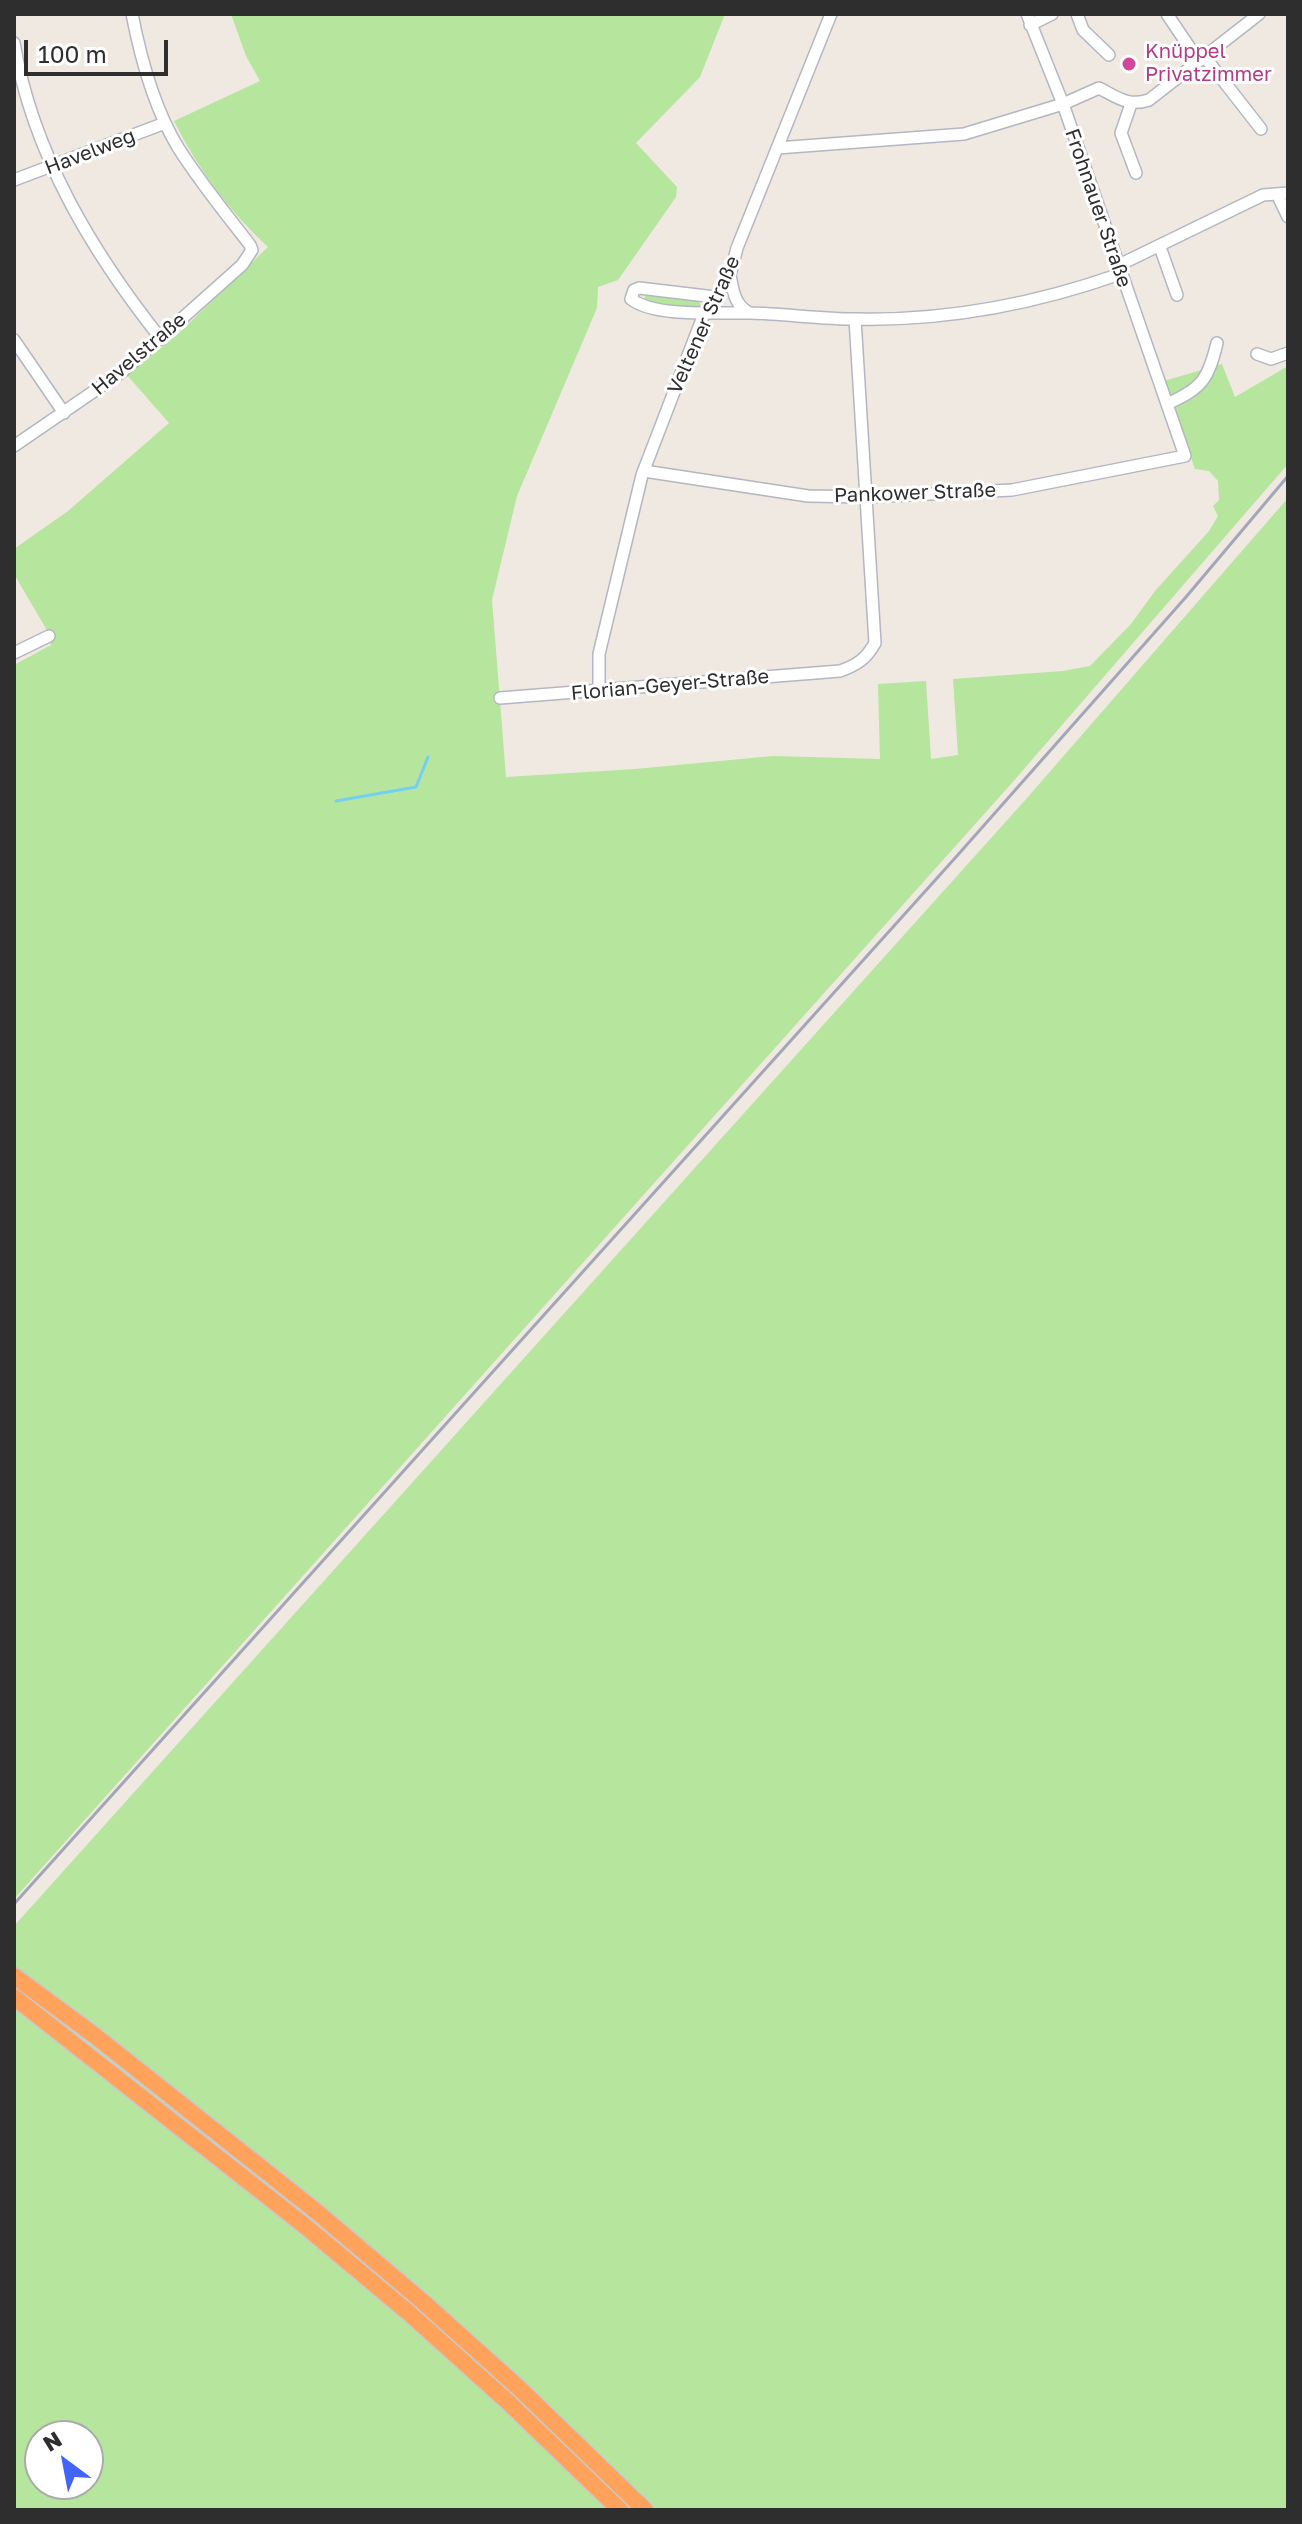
<!DOCTYPE html>
<html>
<head>
<meta charset="utf-8">
<style>
	body { margin:0 }
	#map { position:relative; width:1302px; height:2524px; overflow:hidden; background:#efe9e1; font-family:"Golos Text",sans-serif }
	canvas { display:block }
	.frame { position:absolute; inset:0; border:16px solid #2e2e2e; pointer-events:none }
	.north { position:absolute; left:24px; top:2420px; width:80px; height:80px; box-sizing:border-box; background:#fff; border:2px solid #ababab; border-radius:50%; rotate:328deg; font-size:22px; font-weight:700; line-height:32px; text-align:center; color:#2e2e2e }
	.north::after { content:''; display:block; margin:auto; width:28px; height:36px; background:#4264fb; clip-path:polygon(50% 0,100% 100%,50% 72%,0 100%) }
	.scale { position:absolute; left:24px; top:40px; width:144px; height:36px; box-sizing:border-box; border:4px solid #2e2e2e; border-top:0; padding-left:10px; font-size:24px; line-height:28px; white-space:nowrap; color:#2e2e2e; -webkit-text-stroke:6px #fff; paint-order:stroke }
</style>
</head>
<body>
<div id="map">
<canvas width="1302" height="2524"></canvas>
<div class="frame"></div>
<div class="north">N</div>
<div class="scale">100 m</div>
</div>
<script>
const ctx = document.querySelector('canvas').getContext('2d');
ctx.lineJoin = 'round';
function paint(path, color) { ctx.fillStyle = color; ctx.fill(path, 'evenodd'); }
function strokePath(path, color, width, dash) { ctx.strokeStyle = color; ctx.lineWidth = width; ctx.lineCap = dash ? 'butt' : 'round'; ctx.setLineDash(dash || []); ctx.stroke(path); }
function write(font, color, halo, rows, align = 'center') {
  ctx.font = font + ' "Golos Text",sans-serif'; ctx.lineWidth = 6; ctx.setLineDash([]); ctx.textBaseline = 'middle'; ctx.strokeStyle = halo; ctx.fillStyle = color; for (const [text, x, y, turn = 0] of rows) {
    ctx.save(); ctx.translate(x, y); ctx.rotate((+turn || 0) * Math.PI / 180); ctx.textAlign = isNaN(turn) ? turn : align; if (halo) ctx.strokeText(text, 0, 0); ctx.fillText(text, 0, 0); ctx.restore();
  }
}
const green = new Path2D(`
	M231 14H725L700 77 636 143 677 187 676 197 618 280 598 287 597 308 517 496 492 600 506 777 635 769 773 756 880 759 878 684 926 681 931 759 958 755 953 679 1063 671 1090 666 1131 624 1155 591 1209 531 1218 516 1213 506 1219 500 1218 481 1209 471 1195 469 1164 381 1222 364 1235 397 1288 366V464L1011 784 14 1899V665L51 645 48 632 14 574V549L68 511 169 423 127 375 178 334 268 247C229 211 198 169 174 121L260 81 246 56Z
	M653 293 699 301 701 306 697 310 669 308 644 300 646 294Z
	M1288 498V2510H14V1926L1027 798ZM40 2436H88V2484H40Z`);
const stream = new Path2D(`
	M336 801 416 787 428 757`);
const minor = new Path2D(`
	M1077 14 1083 30 1109 55
	M1167 14 1198 60
	M1030 25 1052 14
	M14 43C33 154 92 252 161 339
	M1204 56 1261 129
	M1131 104 1121 133 1136 173
	M777 148 964 134 1063 104 1099 88C1117 97 1128 107 1149 100L1259 14
	M14 180 165 123
	M1277 194 1288 217
	M1160 247 1177 295
	M1119 265 1263 195 1288 193
	M730 275C733 290 734 304 748 312
	M715 297 639 288 634 290 631 299C656 318 721 312 751 313 786 314 821 319 856 319 946 321 1035 304 1120 274
	M14 340 64 413
	M1257 354 1271 359 1288 353
	M1167 404C1202 388 1208 380 1217 343
	M14 446 122 372 242 265 252 250 250 245C226 214 200 182 179 149 154 109 141 60 132 14
	M644 471 808 496 868 497 1012 490 1185 456 1063 104 1027 14
	M14 653 49 636
	M599 691V654L642 475 704 314 730 275 737 248 831 14
	M500 698 840 671C857 665 866 659 875 643L855 319`);
const highway = new Path2D(`
	M14 1976 94 2035 317 2212 422 2301 520 2389 645 2510
	M14 1997 305 2226 409 2313 508 2402 620 2510`);
const rail = new Path2D(`
	M14 1904 956 857 1186 597 1288 476`);
const markers = [
	[1129,64,8,"#d1479c"]
];
const hotelNames = [
	["Knüppel",1145,52],
	["Privatzimmer",1145,75]
];
const streetNames = [
	["Havelweg",90,152,-21],
	["Frohnauer Straße",1098,208,71],
	["Veltener Straße",704,325,-66],
	["Havelstraße",139,354,-40],
	["Pankower Straße",915,493,-2],
	["Florian-Geyer-Straße",670,685,-5]
];
paint(green, '#b6e59e');
strokePath(stream, '#75cff0', 3);
strokePath(minor, '#b4b7c1', 14);
strokePath(highway, '#c9c9c9', 19);
strokePath(minor, '#fff', 11);
strokePath(highway, '#ffa35c', 16);
strokePath(rail, '#a3a6b8', 3);
for (const [x, y, r, color] of markers) { const dot = new Path2D(); dot.arc(x, y, r, 0, 2 * Math.PI); ctx.fillStyle = color; ctx.fill(dot); strokePath(dot, '#fff', 3); }
write('20px', '#b23c85', '#fff', hotelNames, 'left');
write('20px', '#2e2e2e', '#fff', streetNames);
</script>
</body>
</html>
